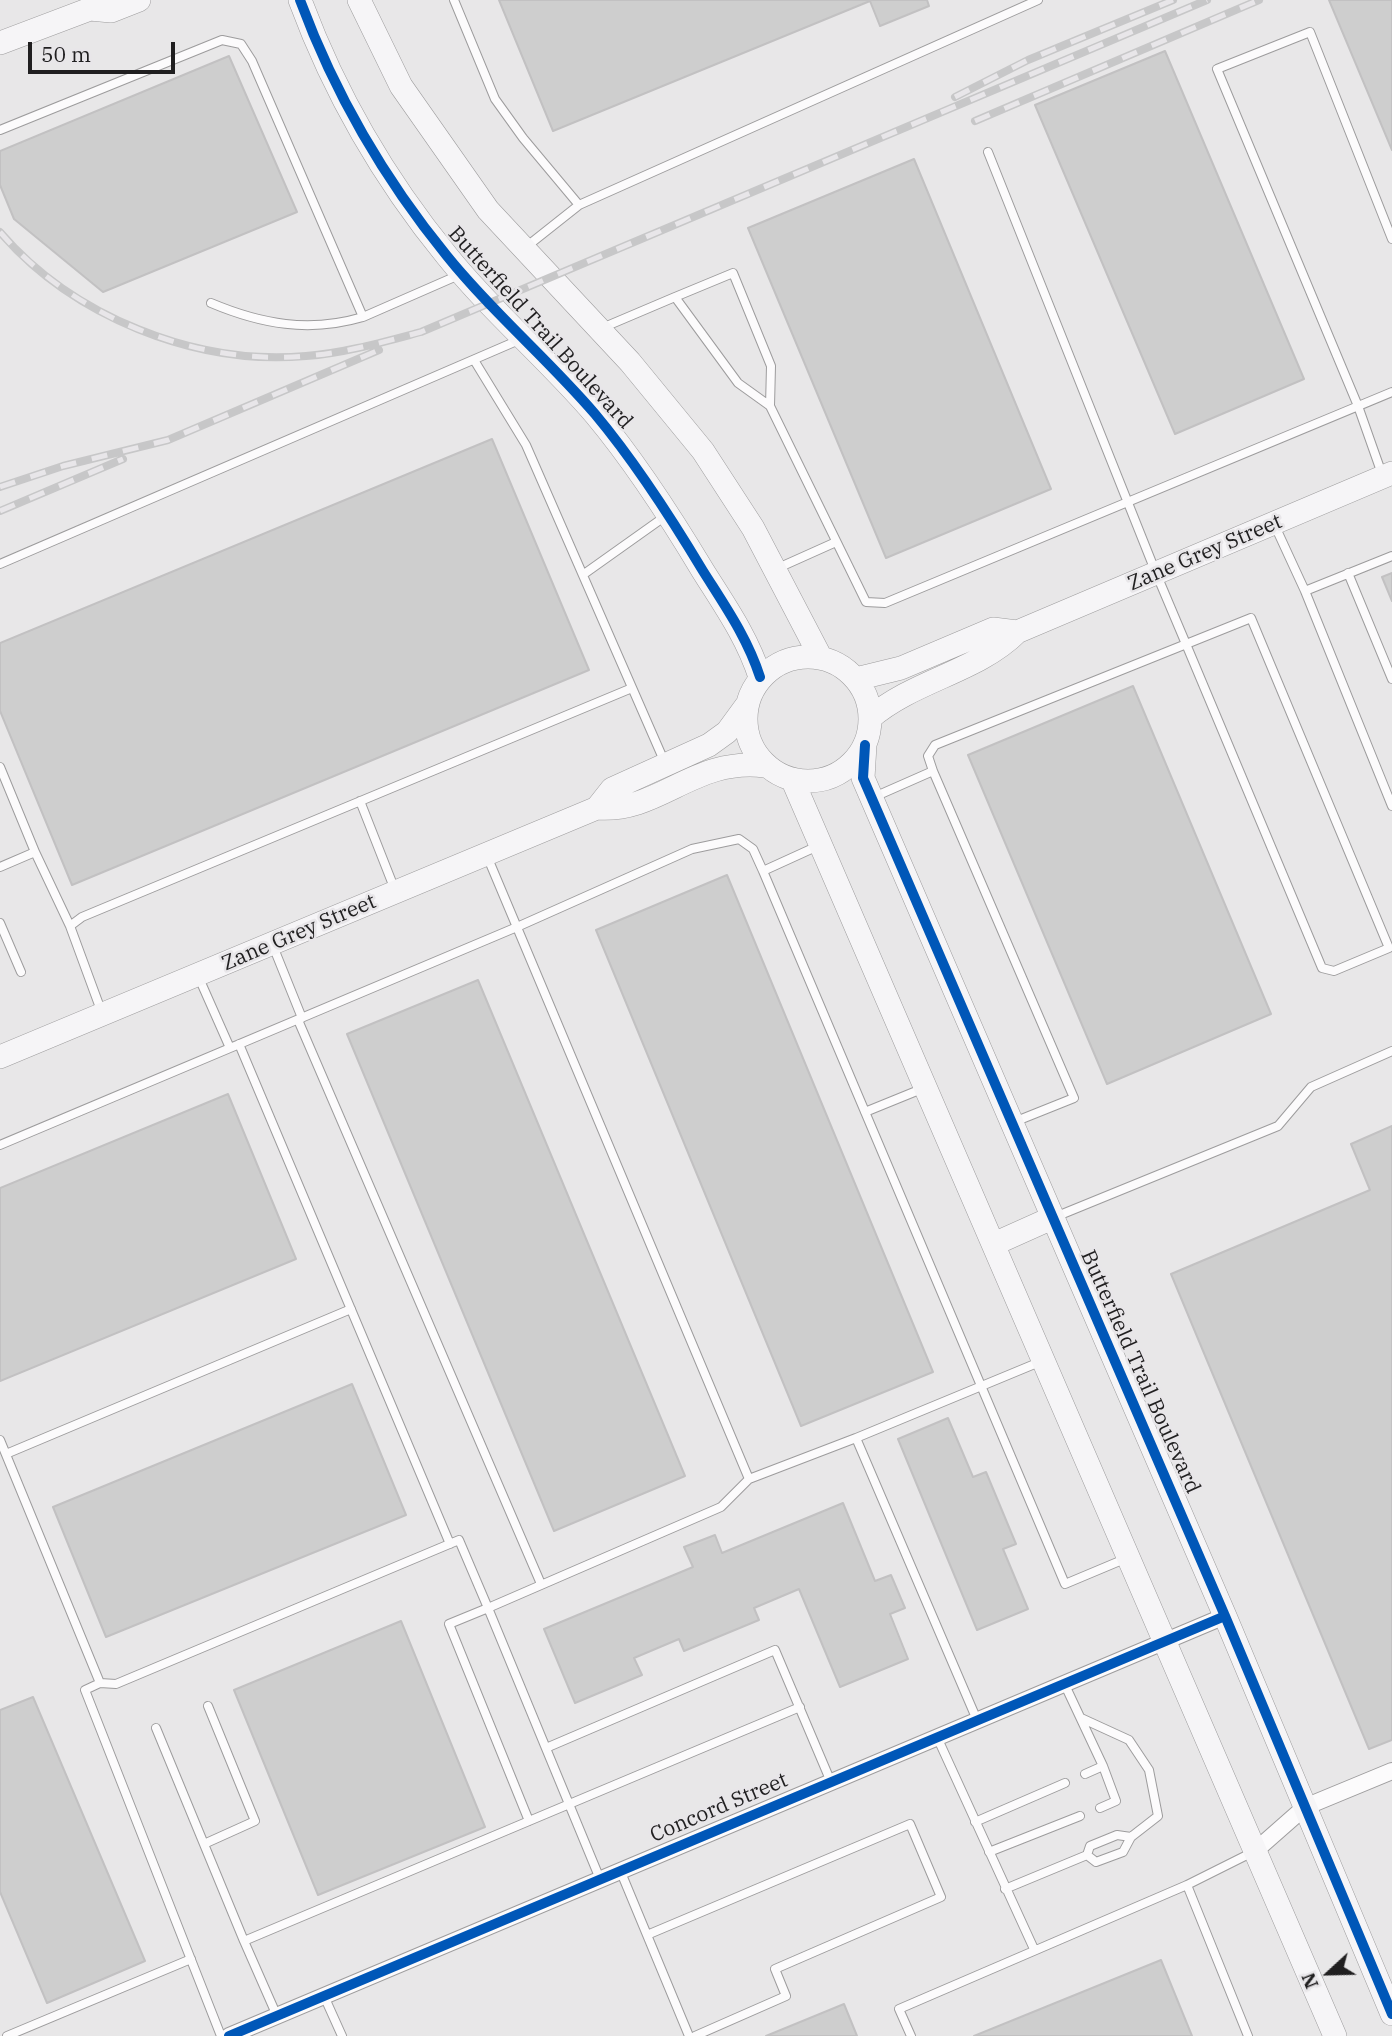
<!DOCTYPE html>
<html>
<head>
<meta charset="utf-8">
<style>
	body { margin:0 }
	#map { position:relative; width:1392px; height:2036px; overflow:hidden; background:#e8e7e8; font-family:"IBM Plex Serif",serif }
	canvas { display:block }
	.north { position:absolute; left:1294px; top:1938px; width:70px; height:70px; -webkit-text-stroke:5px #e8e6e9; paint-order:stroke; rotate:248deg; font-size:19px; font-weight:700; line-height:28px; text-align:center; color:#201f20 }
	.north::after { content:''; display:block; margin:auto; width:24px; height:32px; background:#201f20; clip-path:polygon(50% 0,100% 100%,50% 72%,0 100%) }
	.scale { position:absolute; left:28px; top:42px; width:147px; height:32px; box-sizing:border-box; border:4px solid #201f20; border-top:0; padding-left:9px; font-size:21px; line-height:24px; white-space:nowrap; color:#201f20; -webkit-text-stroke:5px #e8e6e9; paint-order:stroke }
</style>
</head>
<body>
<div id="map">
<canvas width="1392" height="2036"></canvas>
<div class="north">N</div>
<div class="scale">50 m</div>
</div>
<script>
const ctx = document.querySelector('canvas').getContext('2d');
ctx.lineJoin = 'round';
function paint(path, color) { ctx.fillStyle = color; ctx.fill(path, 'evenodd'); }
function strokePath(path, color, width, dash) { ctx.strokeStyle = color; ctx.lineWidth = width; ctx.lineCap = dash ? 'butt' : 'round'; ctx.setLineDash(dash || []); ctx.stroke(path); }
function write(font, color, halo, rows, align = 'center') {
  ctx.font = font + ' "IBM Plex Serif",serif'; ctx.lineWidth = 5; ctx.setLineDash([]); ctx.textBaseline = 'middle'; ctx.strokeStyle = halo; ctx.fillStyle = color; for (const [text, x, y, turn = 0] of rows) {
    ctx.save(); ctx.translate(x, y); ctx.rotate((+turn || 0) * Math.PI / 180); ctx.textAlign = isNaN(turn) ? turn : align; if (halo) ctx.strokeText(text, 0, 0); ctx.fillText(text, 0, 0); ctx.restore();
  }
}
const building = new Path2D(`
	M499 0H927L929 6 880 26 870 1 553 131Z
	M1329 0H1392V150Z
	M1165 51 1304 379 1175 434 1035 105Z
	M229 56 297 212 103 292 14 219 0 185V151Z
	M914 159 1051 489 886 558 748 228Z
	M492 439 589 670 72 885 0 711V643Z
	M1392 573V601L1382 577Z
	M1133 686 1271 1014 1107 1084 968 755Z
	M727 875 933 1372 801 1426 596 930Z
	M478 980 685 1476 554 1531 347 1034Z
	M228 1094 296 1259 0 1381V1188Z
	M1392 1126V1740L1369 1749 1171 1274 1370 1190 1351 1144Z
	M352 1384 406 1515 106 1637 53 1507Z
	M948 1418 973 1477 986 1472 1016 1544 1003 1549 1028 1609 977 1630 898 1439Z
	M843 1503 875 1581 891 1575 905 1608 890 1614 908 1659 840 1687 799 1589 754 1608 759 1620 684 1651 679 1639 634 1658 642 1675 575 1703 544 1629 693 1567 684 1547 715 1535 722 1553Z
	M401 1621 485 1827 318 1895 234 1690Z
	M33 1697 145 1961 47 2003 0 1892V1710Z
	M1161 1960 1192 2036H974Z
	M844 2004 857 2036H766Z`);
const lane = new Path2D(`
	M454 0 495 99 523 138 579 205 1038 0
	M0 130 222 40 241 44 252 61 363 317 459 275
	M526 247 579 205
	M675 297 733 273 771 366 770 406
	M211 303C261 324 309 333 363 317
	M602 328 675 297 738 383 770 406 866 602 885 603 1392 392
	M474 360 526 445 665 763
	M1382 474 1358 406 1217 69 1310 32 1392 239
	M1275 526 1305 591 1392 556
	M0 564 519 340
	M778 568 836 542
	M1348 573 1392 679
	M584 574 667 515
	M1305 591 1392 806
	M0 767 35 852
	M933 771 1074 1098 1014 1122
	M874 797 933 771 928 756 935 745 1251 618 1389 948 1334 971 1322 968 1186 644 1156 573 988 152
	M360 801 395 890
	M820 845 763 871 1065 1584 1127 1558
	M487 856 749 1479
	M0 867 35 852 70 926
	M0 923 21 972
	M273 946 302 1018
	M199 978 230 1048
	M102 1013 70 926 82 917 632 688
	M298 1020 541 1584
	M239 1044 450 1544
	M865 1112 924 1088
	M0 1145 517 927 692 849 739 839 753 849 763 871
	M1055 1217 1278 1126 1311 1087 1392 1051
	M0 1440 100 1683 85 1690 221 2036
	M6 1454 351 1309
	M100 1683 116 1684 459 1540 488 1608 449 1624 529 1821 800 1707
	M1064 1683 1103 1766 1116 1801 1100 1808
	M1081 1718 1129 1740 1149 1770 1158 1816 1131 1837 1123 1852 1096 1862 1087 1855
	M977 1720 856 1438 1042 1361
	M156 1728 244 1941
	M937 1737 1034 1949
	M546 1748 775 1650 831 1782
	M1085 1774 1103 1766
	M975 1822 1065 1783
	M204 1844 255 1821 208 1706
	M989 1852 1080 1816
	M620 1870 689 2036
	M600 1879 488 1608 721 1507 749 1479 856 1438
	M1187 1885 1248 2036
	M1005 1889 1087 1855 1090 1846 1117 1835 1131 1837
	M647 1935 910 1824 941 1897 775 1969 786 1996 695 2036
	M324 1996 342 2036
	M277 2016 244 1941 529 1821
	M7 2036 191 1959
	M911 2036 899 2009 1187 1885 1253 1852`);
const street = new Path2D(`
	M1255 1851 1305 1807 1392 1771
	M229 2036 1225 1616`);
const secondary = new Path2D(`
	M300 0C334 92 385 180 447 256 492 312 548 359 595 414 636 463 670 516 703 571 725 606 747 637 760 677
	M359 0 401 86 488 210 630 362 703 451 753 528 821 658
	M0 43 90 9 111 11 139 0
	M746 719a62 62 0 1 1 124 0a62 62 0 1 1-124 0Z
	M856 679 901 668 993 629 1017 632
	M870 718C914 680 977 672 1017 632L1392 473
	M865 745 863 778 1225 1616 1392 2014
	M793 781 1335 2036
	M597 808 612 789 709 745 727 732 746 706
	M0 1057 597 808C660 813 693 757 765 766
	M994 1244 1052 1218`);
const rail = new Path2D(`
	M955 97 1028 60 1173 0
	M975 121 1259 0
	M0 232C72 316 195 366 306 356 345 353 383 342 421 332L1207 0
	M0 487 63 466 168 440 379 350
	M0 511 123 459`);
const cycleway = new Path2D(`
	M300 0C334 92 385 180 447 256 492 312 548 359 595 414 636 463 670 516 703 571 725 606 747 637 760 677
	M865 745 863 778 1225 1616 1392 2014
	M229 2036 1225 1616`);
const streetNames = [
	["Butterfield Trail Boulevard",540,328,48],
	["Zane Grey Street",1205,553,-23],
	["Zane Grey Street",299,933,-23],
	["Butterfield Trail Boulevard",1140,1372,66],
	["Concord Street",719,1808,-23]
];
paint(building, '#cecece');
strokePath(building, '#c2c1c2', 2);
strokePath(lane, '#9d9c9d', 10);
strokePath(street, '#9d9c9d', 18);
strokePath(secondary, '#9d9c9d', 24);
strokePath(lane, '#fcfbfc', 8);
strokePath(street, '#fcfbfc', 16);
strokePath(secondary, '#f6f5f7', 23);
strokePath(rail, '#c7c7c8', 8);
strokePath(rail, '#e8e6e9', 5, [16]);
strokePath(cycleway, '#0057b8', 10);
write('21px', '#201f20', '#e8e6e9', streetNames);
</script>
</body>
</html>
